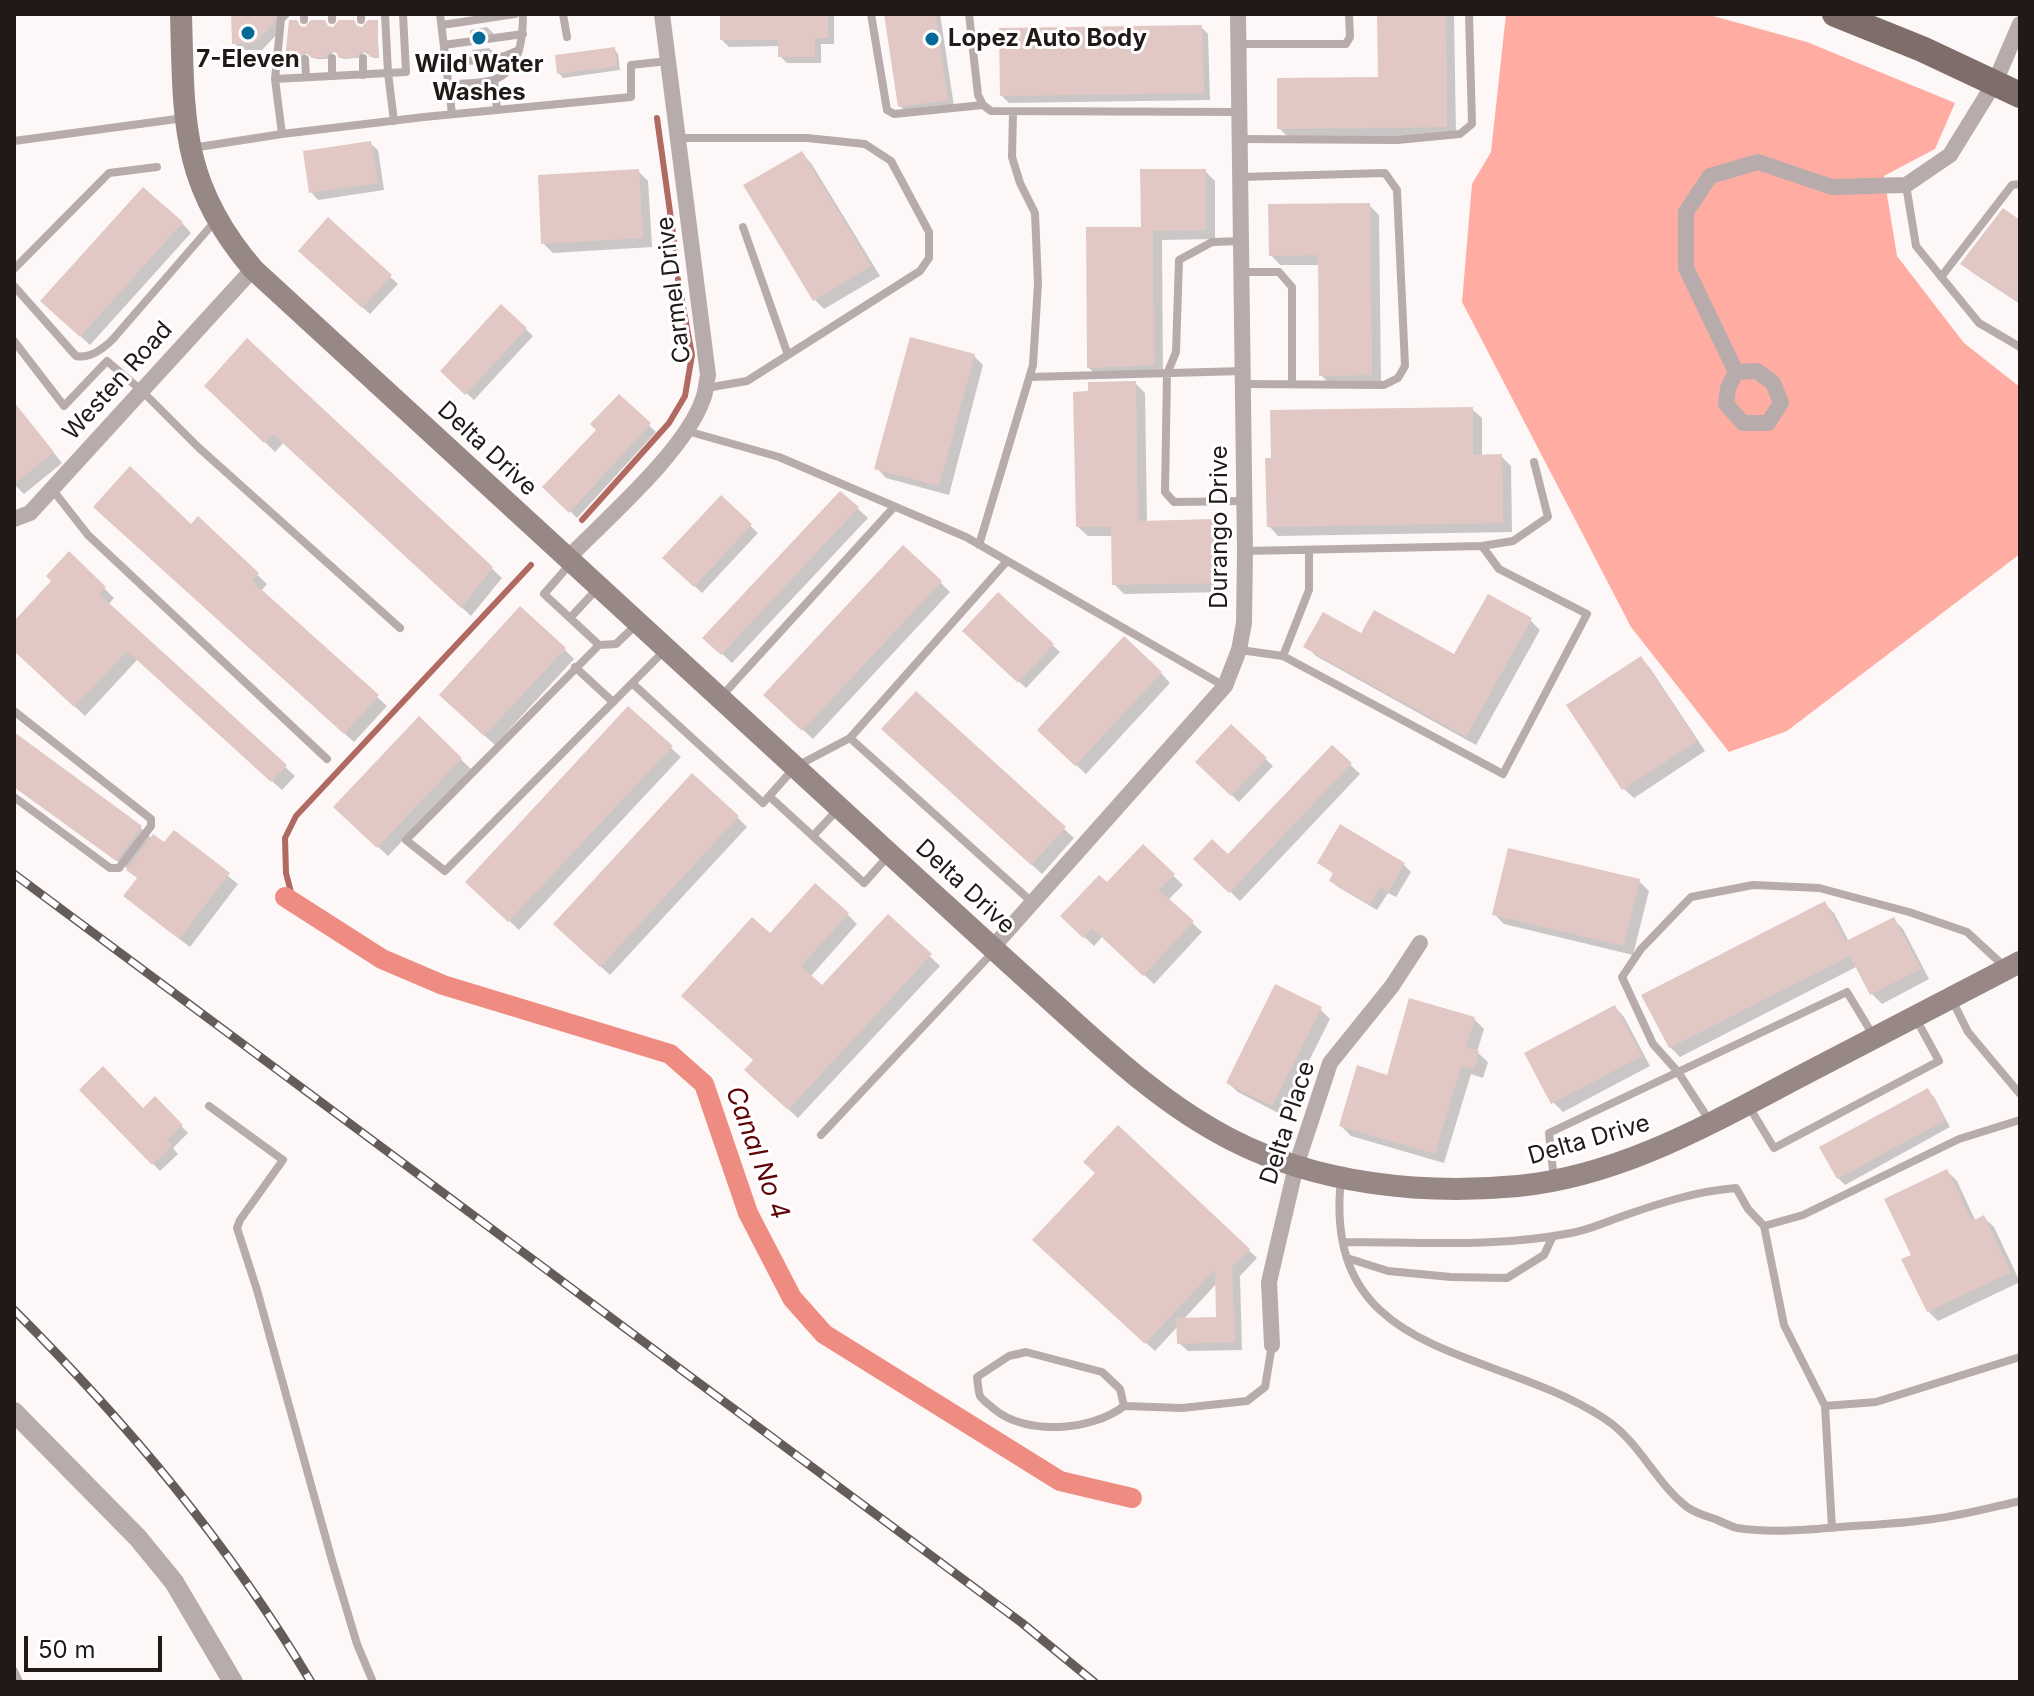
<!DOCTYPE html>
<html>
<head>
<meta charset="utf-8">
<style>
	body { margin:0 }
	#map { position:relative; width:2034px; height:1696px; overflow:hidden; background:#fdf8f7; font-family:Inter,sans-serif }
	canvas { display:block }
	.frame { position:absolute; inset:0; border:16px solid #211918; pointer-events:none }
	.scale { position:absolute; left:24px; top:1636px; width:138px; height:36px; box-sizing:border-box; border:4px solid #211918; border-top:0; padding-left:10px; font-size:24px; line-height:28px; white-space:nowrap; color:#211918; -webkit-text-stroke:6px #fff; paint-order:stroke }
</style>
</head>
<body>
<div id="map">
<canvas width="2034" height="1696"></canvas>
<div class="frame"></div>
<div class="scale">50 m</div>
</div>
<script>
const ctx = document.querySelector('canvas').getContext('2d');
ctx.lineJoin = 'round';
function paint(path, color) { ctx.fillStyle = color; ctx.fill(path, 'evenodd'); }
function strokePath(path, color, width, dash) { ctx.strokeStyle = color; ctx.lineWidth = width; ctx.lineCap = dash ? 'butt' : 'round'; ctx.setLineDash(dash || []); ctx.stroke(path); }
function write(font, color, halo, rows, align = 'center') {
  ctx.font = font + ' Inter,sans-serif'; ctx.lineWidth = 6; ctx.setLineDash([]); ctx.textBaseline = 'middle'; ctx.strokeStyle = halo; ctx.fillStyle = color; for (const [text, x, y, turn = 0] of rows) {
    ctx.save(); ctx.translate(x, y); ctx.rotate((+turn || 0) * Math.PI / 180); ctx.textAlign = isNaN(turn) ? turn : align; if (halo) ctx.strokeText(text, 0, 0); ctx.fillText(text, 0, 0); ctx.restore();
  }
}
const green = new Path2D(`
	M1506 14H1706L1807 42 1955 103 1935 149 1884 176 1897 256 1964 343 2020 387V554L1787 731 1729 752 1631 627 1462 302 1472 184 1491 152Z`);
const shadow = new Path2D(`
	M233 14H280V31L262 50H241L234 43Z
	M722 14H834V44H821V63H787L780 56V46L729 47 722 40Z
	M886 14H940L954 106 907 113 900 106Z
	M1379 14H1454L1456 136 1289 138 1279 128 1380 79Z
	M377 22 379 58H374L364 52 358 58 343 59 339 53 333 52 327 59H316L308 52 300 59 287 58 300 28 362 29Z
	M487 27 494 34 477 41 470 34V30Z
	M1201 27 1208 34 1210 100 1009 103 1002 96Z
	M489 48 497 55 480 60 473 53 472 50Z
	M614 49 618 54 620 70 563 78 559 73Z
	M370 143 378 150 384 190 318 200 311 192Z
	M801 153 811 163 880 276 824 309 815 300Z
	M638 171 648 181 652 247 553 253 543 243Z
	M1205 171 1215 181V239L1162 240 1163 374 1099 377 1089 368 1143 229Z
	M1369 205 1379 215 1381 384 1331 385 1321 375 1320 265H1280L1271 255Z
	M328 220 398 284 370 314 308 258Z
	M2020 222V304L1973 273 1963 264Z
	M182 223 191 233 90 345 53 311Z
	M502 307 533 336 474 400 442 371Z
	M247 341 502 578 471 616 284 442 275 452 207 386Z
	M974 356 983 365 949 495 886 478 877 468Z
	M1135 383 1145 393 1147 522 1214 521 1223 531 1224 592 1124 594 1114 584 1113 536H1088L1078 527Z
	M619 396 656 432 577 518 545 487 599 430Z
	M14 403 62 463 24 494 14 484Z
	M1472 409 1482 418V457L1501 456 1511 466 1512 532 1278 536 1269 526Z
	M842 494 868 518 732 663 705 638Z
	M721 498 758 533 702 593 665 558Z
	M105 516 191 527 199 519 267 584 261 591 387 706 354 742Z
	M69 554 114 598 108 605 295 776 282 790 138 659 85 716 14 649V624L54 581Z
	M940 582 950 592 813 739 776 705Z
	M998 595 1060 652 1026 688 964 631Z
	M1530 620 1540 630 1476 745 1316 656 1306 646 1362 636 1455 657Z
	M564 649 574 659 495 745 451 705Z
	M1641 658 1650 668 1705 751 1634 798 1624 789Z
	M1161 673 1170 683 1086 774 1049 740Z
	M916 693 1074 838 1042 874 893 738Z
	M419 719 471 769 388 856 346 817Z
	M1231 726 1273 766 1239 802 1197 762Z
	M14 735 141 828 152 839 165 845 174 833 238 884 190 947 135 905 139 879 127 868 14 787Z
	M671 748 681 757 519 930 468 882Z
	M1333 748 1360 774 1240 901 1196 859 1229 857Z
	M737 817 747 827 610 975 565 934Z
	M1341 827 1404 865 1411 872 1396 897 1388 893 1377 910 1338 887 1331 880 1335 875 1320 863Z
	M1143 847 1183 885 1168 900 1202 932 1154 984 1103 936 1094 946 1062 916 1107 885Z
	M1639 881 1649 891 1633 955 1504 924 1494 914Z
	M1825 904 1834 913 1849 942 1893 919 1903 929 1929 979 1882 1004 1872 994 1858 966 1680 1057 1670 1047Z
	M847 914 857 924 810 977 822 988 888 917 940 966 798 1118 756 1079 755 1060 770 936Z
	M1615 1007 1624 1017 1650 1066 1563 1112 1553 1102Z
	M1320 1009 1330 1019 1282 1115 1238 1092 1228 1083Z
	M1474 1019 1484 1029 1477 1052 1488 1062 1483 1078 1471 1074 1444 1163 1351 1136 1341 1126Z
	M82 1090 144 1111 155 1099 188 1133 173 1148 178 1154 160 1171Z
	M1927 1090 1934 1097 1950 1127 1845 1185 1838 1178Z
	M1118 1128 1257 1258 1240 1276 1242 1350 1188 1351 1179 1343V1325L1155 1351 1043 1248 1098 1174ZM1217 1283 1218 1319 1183 1320Z
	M1947 1171 1957 1181 1976 1222 1984 1218 1994 1227 2020 1282 1938 1321 1928 1311 1913 1256Z`);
const stream = new Path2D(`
	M657 118 675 248
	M582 520 669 423 685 396 692 355 678 279
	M294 904 286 873 285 838 296 816 531 565`);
const canal = new Path2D(`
	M285 897 382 959 443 985 670 1054 704 1084 748 1213 792 1298 824 1334 1060 1481 1132 1498`);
const building = new Path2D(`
	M231 14H276L274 23 255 43 232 44Z
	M720 14H828V38H815V57H778V40H720Z
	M884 14H935L948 100 898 107Z
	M1377 14H1446L1447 127 1277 129V78L1378 77Z
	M289 20H297L300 26 305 27 311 20H325L328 26 333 27 339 20H354L357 26 362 27 368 20H378V57H370L367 52 362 51 356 58H339L336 52 331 51 325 58H312L305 52 298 59H285Z
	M1202 25 1204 93 1000 96 999 28Z
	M615 47 617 66 557 74 555 55Z
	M371 141 378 183 309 193 303 151Z
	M802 151 871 266 813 301 743 185Z
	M639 169 643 238 541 244 538 175Z
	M1140 169H1206V230L1153 231 1154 365 1087 368 1086 227H1141Z
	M143 187 183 222 80 337 40 301Z
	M1370 203 1372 375 1319 376 1318 255 1269 256 1268 204Z
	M2003 208 2020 220V303L1960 264Z
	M328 217 392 275 362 308 298 251Z
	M501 304 527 328 465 395 440 371Z
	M910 337 975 354 939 486 874 469Z
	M247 338 493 567 461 608 273 434 264 443 204 386Z
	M1136 381 1138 521 1214 519 1215 583 1112 585 1111 527H1076L1073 392 1088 391V382Z
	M619 394 651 423 569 513 542 487 596 430 590 424Z
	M14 402 54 452 14 484Z
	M1473 407V455L1502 454 1503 523 1267 527 1265 458H1271L1270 410Z
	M130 466 191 524 198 516 259 573 252 581 379 695 344 734 93 507Z
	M840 491 859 507 721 655 702 638Z
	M721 495 752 524 694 587 662 558Z
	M903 545 942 581 802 731 763 695Z
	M69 551 106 587 99 594 287 765 271 782 127 651 74 707 14 651V621L51 581 46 576Z
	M998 592 1054 644 1018 683 962 631Z
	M1488 594 1532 618 1466 737 1303 647 1323 612 1361 633 1374 610 1454 654Z
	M520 606 566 648 484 736 439 695Z
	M1124 636 1162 672 1075 766 1037 730Z
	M1641 656 1697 741 1622 790 1566 705Z
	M916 691 1066 827 1031 865 881 729Z
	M628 706 673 746 508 922 465 882Z
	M419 716 462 758 377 848 333 807Z
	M1231 724 1267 758 1231 796 1195 762Z
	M14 732 142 826 116 861 14 787Z
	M1332 745 1352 763 1229 893 1193 859 1212 839 1228 854Z
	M692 773 739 816 600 967 553 924Z
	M1340 824 1405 863 1388 892 1380 887 1370 905 1329 881 1333 873 1317 863Z
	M174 830 230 873 179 939 123 896 137 878 126 870 153 834 164 842Z
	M1143 844 1175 874 1159 890 1194 921 1143 976 1092 928 1083 938 1060 916 1099 875 1107 882Z
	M1508 848 1640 879 1624 946 1492 915Z
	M815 883 849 913 801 966 822 985 888 914 932 954 788 1110 744 1070 753 1060 681 996 752 917 770 933Z
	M1825 901 1846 941 1894 917 1921 969 1870 995 1850 956 1669 1048 1641 995Z
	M1275 984 1322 1007 1272 1106 1226 1083Z
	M1409 998 1475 1017 1466 1047 1479 1051 1474 1069 1461 1066 1435 1154 1339 1126 1357 1065 1387 1075Z
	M1615 1005 1642 1056 1551 1104 1524 1053Z
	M103 1066 143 1108 155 1096 183 1125 167 1140 172 1146 152 1165 79 1090Z
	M1928 1088 1945 1120 1837 1179 1819 1147Z
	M1118 1125 1250 1249 1232 1267 1235 1342 1177 1344 1176 1318 1216 1317 1215 1269 1145 1344 1032 1240 1095 1173 1083 1162Z
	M1947 1169 1972 1221 1984 1215 2011 1272 1927 1312 1901 1259 1911 1255 1884 1199Z`);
const service = new Path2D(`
	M332 14V20
	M361 14V20
	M440 14 452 114
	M563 14 567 37
	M871 14 887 110 894 114 983 105
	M969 14 978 95 983 105 991 111 1240 112
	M304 20V14
	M442 25 515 14
	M1238 44H1346L1350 37 1349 14
	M444 45 523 34
	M363 58V75
	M305 59 306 77
	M446 64 505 56 519 50
	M332 76V58
	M275 79 281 19 286 14
	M494 80 497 110
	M449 85C462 83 480 84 493 80 520 71 523 38 523 14
	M394 121 388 73 406 72 403 14
	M282 134 424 117 631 97V65L668 61
	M679 138H807L865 144 891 161 929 232V258L920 271 747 381 706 388
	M1241 139 1397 140 1460 134 1472 124 1469 14
	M14 141 184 118
	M192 148 282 134 275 79 388 73 385 14
	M1241 177 1385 173 1397 190 1405 366 1398 378 1384 385 1243 384
	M1906 185 1916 246 1979 323 2020 347
	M743 227 788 355
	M1240 241 1212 242 1179 260 1176 352 1167 374 1165 492 1174 502 1244 501
	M14 269 109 173 157 167
	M1241 272H1279L1292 287V384
	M1941 277 2012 185 2020 184
	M14 286 76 356C90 359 103 349 113 339L217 219
	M14 341 64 406 107 361 142 391 198 447 400 628
	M1030 377 1242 371
	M687 431 779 457 966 537 1224 686
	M52 489 88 535 327 759
	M979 545 1033 365 1038 284 1035 213 1020 183 1012 157 1013 112
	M1482 546 1513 541 1548 517 1534 462
	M1007 561 850 738 1033 903
	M571 563 544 594 570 618 596 590
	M570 618 599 645 406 840 445 871 665 650
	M599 645 616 644 635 626
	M1240 650 1283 656 1503 774 1587 614 1499 569 1482 546 1246 551
	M1283 656 1309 590V551
	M575 667 613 702
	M632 683 763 803 795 767 850 738
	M720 698 894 507
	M14 711 151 819V826L119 868H110L14 797
	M769 796 864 883 890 854
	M813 836 839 808
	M1951 998 1968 1032 2020 1094
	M1748 1105 1774 1148 1939 1061 1915 1017
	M209 1106 283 1160 240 1220 237 1228 257 1290 333 1564 357 1644 373 1682
	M1711 1123 1678 1072 1653 1044 1622 977 1641 949 1691 897 1753 885 1819 888 1909 912 1967 932 2006 968
	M821 1135 994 951
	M1341 1179C1321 1362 1494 1345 1605 1419 1640 1442 1655 1482 1687 1507 1695 1513 1706 1516 1715 1519 1722 1522 1730 1526 1737 1528 1772 1533 1806 1530 1840 1527 1868 1525 1897 1524 1925 1520 1957 1517 1989 1508 2020 1501
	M1554 1180 1549 1133 1847 992 1873 1035
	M1764 1226 1784 1325 1825 1406 1876 1402 2020 1357
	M1344 1242C1420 1242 1496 1248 1571 1233 1588 1230 1606 1222 1623 1216 1660 1203 1697 1191 1736 1188L1748 1209 1764 1226 1803 1215 1959 1139 2020 1120
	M1347 1258 1388 1271 1451 1277 1507 1278 1544 1255 1553 1236
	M1124 1406 1120 1389 1102 1372 1026 1352 1009 1356 977 1377C978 1383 978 1391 980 1396 983 1401 990 1405 994 1409 1026 1436 1092 1431 1124 1406L1182 1408 1247 1401 1265 1387 1272 1345
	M1825 1406 1832 1528
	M14 1671 19 1682`);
const minor = new Path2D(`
	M1736 372 1728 388 1726 404 1743 423H1768L1781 403 1773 383 1757 371 1736 372 1686 268V212L1710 176 1758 162 1832 187 1906 185 1950 155 1995 82 2020 24
	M14 519 30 513 253 269
	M567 559C607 518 685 451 703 399 706 392 706 383 708 375L662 14
	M992 948 1225 686 1239 650 1244 623 1245 551 1238 14
	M1272 1345 1269 1282 1296 1166 1330 1063 1392 986 1420 943`);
const tertiary = new Path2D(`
	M14 1412 138 1538 174 1582 233 1682`);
const secondary = new Path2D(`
	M181 14C184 119 180 184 253 269 465 465 678 661 892 856 948 907 1004 959 1060 1009 1114 1058 1167 1107 1232 1140 1318 1184 1422 1195 1518 1186 1620 1176 1710 1124 1799 1077 1873 1039 1946 1000 2020 962`);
const primary = new Path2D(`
	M1835 14 1922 49 2020 95`);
const rail = new Path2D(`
	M14 874 1022 1623 1094 1682
	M14 1310C128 1424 228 1543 311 1682`);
const markers = [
	[248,33,8,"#036a98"],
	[479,38,8,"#036a98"],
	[932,39,8,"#036a98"]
];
const poiNames = [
	["Lopez Auto Body",948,39,"left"],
	["7-Eleven",248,60],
	["Wild Water",479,65],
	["Washes",479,93]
];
const streetNames = [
	["Carmel Drive",674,290,-97],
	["Westen Road",118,381,-48],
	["Delta Drive",487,449,43],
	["Durango Drive",1220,527,-90],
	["Delta Drive",965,887,43],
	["Delta Place",1288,1123,-72],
	["Delta Drive",1589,1140,-16]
];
const waterNames = [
	["Canal No 4",757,1153,70]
];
paint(green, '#ffada3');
paint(shadow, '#0003');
strokePath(stream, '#b16a62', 6);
strokePath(canal, '#ef8c81', 20);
paint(building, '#e1c8c5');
strokePath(service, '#b7acab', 8);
strokePath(minor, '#b7acab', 16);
strokePath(tertiary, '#b7acab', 20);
strokePath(secondary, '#978785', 22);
strokePath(primary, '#7f6d6a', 26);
strokePath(rail, '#635c5b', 9);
strokePath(rail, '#fff', 6, [18]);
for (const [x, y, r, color] of markers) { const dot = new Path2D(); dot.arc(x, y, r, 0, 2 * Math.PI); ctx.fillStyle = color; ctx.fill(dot); strokePath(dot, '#fff', 3); }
write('bold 24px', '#211918', '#fff', poiNames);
write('24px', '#211918', '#fff', streetNames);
write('italic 26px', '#5e0205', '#fff', waterNames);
</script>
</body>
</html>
